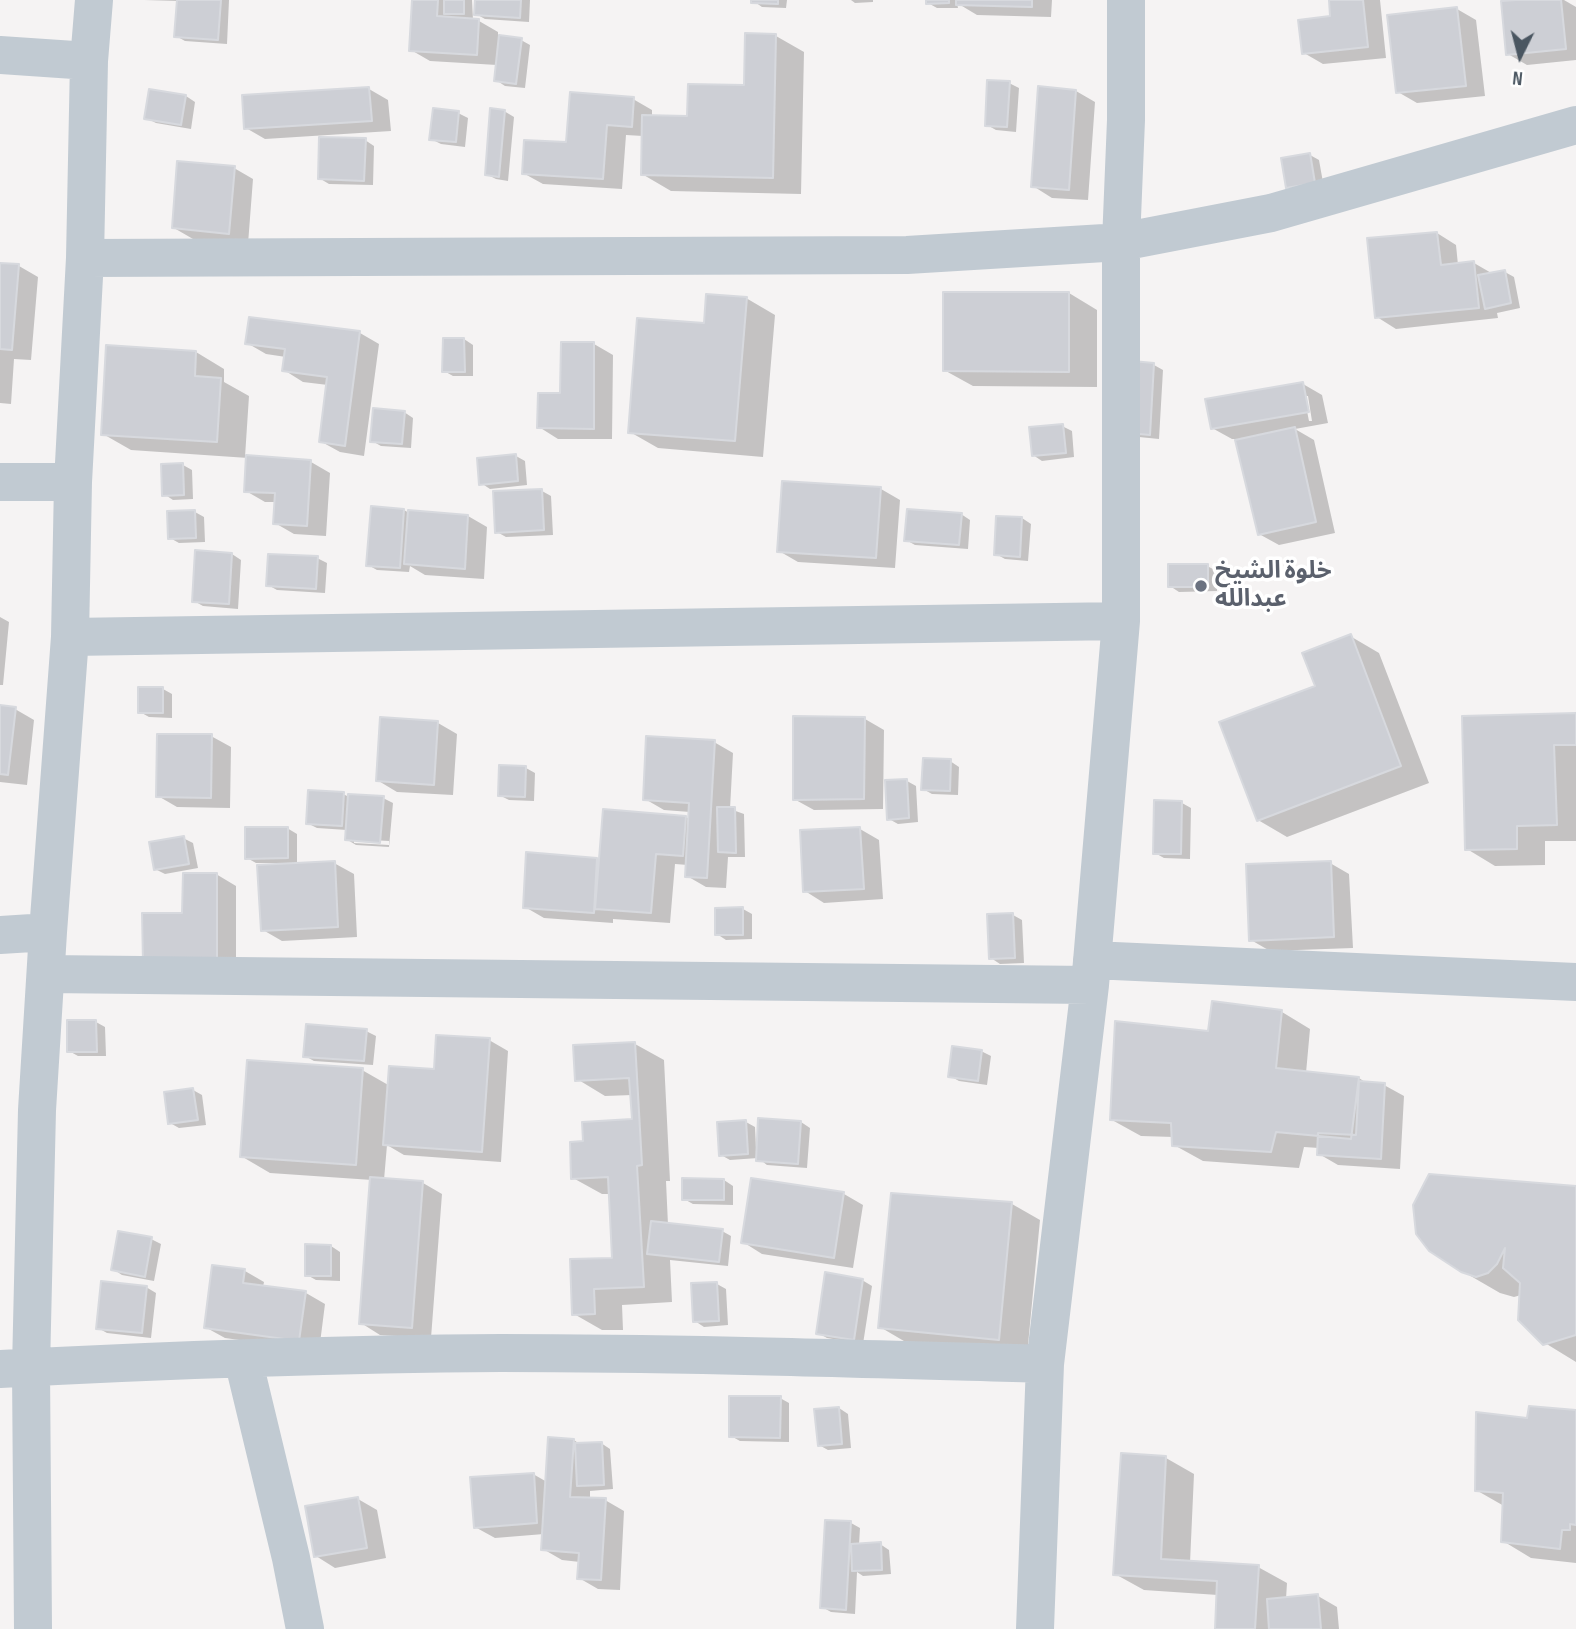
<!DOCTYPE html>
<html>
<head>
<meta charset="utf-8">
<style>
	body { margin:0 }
	#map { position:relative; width:1576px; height:1629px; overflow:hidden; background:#f5f3f3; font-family:"Sofia Sans Condensed",sans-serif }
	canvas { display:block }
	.north { position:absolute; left:1485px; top:21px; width:70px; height:70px; -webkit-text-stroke:5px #fff; paint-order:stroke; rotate:186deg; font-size:19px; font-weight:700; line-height:28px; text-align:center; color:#4a5661 }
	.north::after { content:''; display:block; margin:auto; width:24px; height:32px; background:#4a5661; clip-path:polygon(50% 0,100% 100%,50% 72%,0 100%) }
</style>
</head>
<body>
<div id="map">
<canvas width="1576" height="1629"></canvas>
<div class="north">N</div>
</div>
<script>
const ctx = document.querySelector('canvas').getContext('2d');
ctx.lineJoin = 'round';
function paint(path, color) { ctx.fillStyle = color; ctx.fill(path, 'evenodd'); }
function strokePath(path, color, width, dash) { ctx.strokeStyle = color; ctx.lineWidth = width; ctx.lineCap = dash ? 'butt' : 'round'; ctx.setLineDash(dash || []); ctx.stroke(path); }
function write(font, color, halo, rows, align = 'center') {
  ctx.font = font + ' "Sofia Sans Condensed","Noto Sans Arabic",sans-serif'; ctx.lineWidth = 7; ctx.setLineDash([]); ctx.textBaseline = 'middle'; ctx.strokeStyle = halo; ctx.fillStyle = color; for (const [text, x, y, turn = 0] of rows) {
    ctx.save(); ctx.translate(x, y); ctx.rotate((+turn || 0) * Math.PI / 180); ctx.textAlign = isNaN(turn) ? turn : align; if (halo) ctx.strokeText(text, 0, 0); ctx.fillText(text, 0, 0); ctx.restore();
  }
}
const shadow = new Path2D(`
	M144 0H229L227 44 185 41 176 36 179 1Z
	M414 0H472L473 20 479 21 498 32V37L521 40 530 45 525 88 505 86 496 80 497 65 430 61 411 50Z
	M477 0H530L529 22 485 19 476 14Z
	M752 0H787L786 8 762 7Z
	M851 0H873V2L855 3Z
	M928 0H1052L1051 17 977 15 957 3 958 8H937L928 3Z
	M1330 0H1380L1386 58 1323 64 1304 53 1332 18Z
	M1535 0H1564L1576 7V60L1527 65 1508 54Z
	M1457 9 1476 20 1485 96 1417 103 1398 92Z
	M776 36 804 52 801 194 671 191 642 174 643 136 626 135 622 189 543 184 523 173 633 99 652 110V117L689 118 746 87Z
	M1009 83 1019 88 1016 132 996 130 987 125Z
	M369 89 388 100 391 131 265 139 246 128Z
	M1076 91 1095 102 1088 200 1052 198 1033 186Z
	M186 96 195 102 191 129 156 123 146 118Z
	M504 111 514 117 508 181 496 179 486 174Z
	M458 113 468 118 465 147 441 144 431 139Z
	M365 140 374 146 373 185 329 184 319 178Z
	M1310 155 1319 160 1324 188 1297 192 1288 187Z
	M234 168 253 179 248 244 193 239 174 228Z
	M1437 233 1456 245 1458 265 1474 263 1493 274 1505 272 1514 277 1520 308 1497 313 1498 318 1396 329 1377 317Z
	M0 265 19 266 38 277 31 360 14 359 11 404 0 403Z
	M1069 293 1097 310V387L973 386 944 370Z
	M746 298 775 315 763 457 658 448 630 432Z
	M250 319 360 333 379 344 364 456 340 452 320 441 328 385 303 382 284 370 286 357 266 354 247 343Z
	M464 339 473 345V376H453L444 371Z
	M594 344 613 355 612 439H558L539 427Z
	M196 352 224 369V382L249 396 245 457 311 462 330 473 326 536 294 534 275 523 276 502H265L246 491 248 458 131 450 103 434Z
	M1134 363 1154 365 1163 370 1159 439 1139 437Z
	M1303 384 1322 395 1328 423 1295 429 1314 440 1335 533 1279 545 1259 534 1237 439H1232L1212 428ZM1304 396H1308L1312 421H1309Z
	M404 412 413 418 411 448 381 446 372 441Z
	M1062 426 1072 431 1074 457 1042 461 1033 455Z
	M516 456 525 461 527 485 490 489 481 483Z
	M183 465 192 470 193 499 173 500 164 494Z
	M881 489 900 500 895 568 798 562 779 551Z
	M542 491 551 496 553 535 506 537 497 532Z
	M404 510 409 513 468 516 487 527 484 579 425 575 410 566 409 572 377 570 368 565Z
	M195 512 204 517 205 542 179 543 170 538Z
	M961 514 970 520 968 549 915 545 906 540Z
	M1022 518 1031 524 1028 561 1005 559 996 554Z
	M232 554 241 560 238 609 203 606 194 601Z
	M317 558 327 563 325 593 277 590 268 585Z
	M1207 566 1217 571V591L1179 592 1170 586Z
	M0 617 9 622 3 685H0Z
	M1350 636 1379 653 1429 783 1287 837 1258 820 1317 687Z
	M163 689 172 694V718L149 717 140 712Z
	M0 707 15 709 34 720 27 785 0 782Z
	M1576 715V841H1545V865L1495 866 1467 849Z
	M795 718 865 719 884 730 883 809 814 810 794 799Z
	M382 719 438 723 457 734 453 795 397 792 377 780Z
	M211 736 231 747 230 808 177 807 158 796Z
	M714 742 733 753 730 809 744 814 745 857H728L726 888 706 887 687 876 688 865 675 864 670 923 613 919V923L544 918 525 907 528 854 597 859 601 861 686 817 690 820V812L664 810 645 799Z
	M950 761 959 767 958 795 932 794 923 789Z
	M526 768 535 773 534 801 509 800 499 795Z
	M907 781 916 786 918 822 898 824 889 819Z
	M343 794 349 797 383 798 393 803 389 847 356 845 346 839 347 830 317 828 307 823ZM354 839 389 841V845L354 843Z
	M1182 803 1191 808 1190 859 1164 858 1155 853Z
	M287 828 297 834V865L334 863 354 874 357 937 282 941 263 930 279 863H256L247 858Z
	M860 829 879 840 883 899 824 903 805 891Z
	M183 838 193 843 198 868 165 874 155 869Z
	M1330 863 1349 874 1353 948 1270 951 1251 940Z
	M216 874 236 886V973H164L184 914Z
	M743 909 752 914V939L726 940 717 934Z
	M1013 915 1022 920 1024 963 1000 964 991 958Z
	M1214 1003 1282 1012 1310 1029 1306 1073 1359 1078 1368 1084 1384 1085 1404 1096 1400 1169 1338 1165 1319 1154V1148L1304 1147 1299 1168 1203 1161 1174 1145V1137L1141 1136 1112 1120 1209 1033Z
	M96 1022 105 1027 106 1056H78L69 1051Z
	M366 1031 376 1036 373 1065 314 1061 305 1056Z
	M489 1040 508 1051 501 1162 404 1155 387 1145 384 1180 423 1183 442 1194 431 1338 380 1335 361 1323 372 1180 270 1173 241 1156 362 1070 390 1086 435 1071Z
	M635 1044 664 1060 670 1181H666L668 1225 722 1231 731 1236 728 1266 670 1260 672 1302 622 1305 623 1330H602L574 1314 614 1259 611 1194H602L573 1178 585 1143 634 1121 632 1095 605 1096 577 1079Z
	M981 1051 991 1056 987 1085 959 1081 950 1076Z
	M193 1090 202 1095 206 1125 179 1128 170 1123Z
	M746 1122 755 1127 756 1148 801 1122 810 1128 807 1168 767 1165 758 1158 730 1160 721 1155Z
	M724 1180 733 1186V1205L693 1204 684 1199Z
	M1576 1188V1362L1545 1343 1521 1295 1514 1297 1500 1293 1462 1271Z
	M844 1194 863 1205 853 1268 762 1254 743 1242Z
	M1012 1204 1040 1220 1027 1355 909 1344 880 1327Z
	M151 1239 161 1244 154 1281 122 1275 113 1269Z
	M331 1246 340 1252V1281L316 1280 307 1275Z
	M245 1271 264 1282 263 1287 306 1293 325 1304 319 1351 225 1338 205 1327Z
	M862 1280 872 1286 863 1344 827 1338 818 1333Z
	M717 1284 726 1289 728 1325 704 1327 695 1321Z
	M146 1287 156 1293 151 1338 107 1333 98 1328Z
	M780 1398 789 1403V1442L740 1441 731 1436Z
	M839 1408 848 1414 851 1448 828 1450 819 1445Z
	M1576 1412V1563L1531 1558 1503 1541 1504 1506 1476 1490 1528 1420Z
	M574 1440 581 1445 601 1443 610 1449 613 1489 590 1491V1499L605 1500 624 1511 620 1590 598 1589 579 1578 580 1562 562 1560 543 1549 544 1534 495 1538 475 1527 533 1474 547 1482Z
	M1166 1458 1194 1474 1190 1563 1258 1567 1287 1583 1286 1599 1318 1596 1337 1607 1339 1629H1216L1218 1595 1144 1590 1115 1574Z
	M358 1499 377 1510 386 1558 335 1568 316 1556Z
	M851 1523 860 1528 859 1545 880 1544 889 1550 891 1574 863 1576 857 1572 855 1614 831 1612 822 1607Z`);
const building = new Path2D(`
	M177 0H221L218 40 174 37Z
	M412 0H438L437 16 479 19 477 55 409 51Z
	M444 0H464V14H444Z
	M475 0H521L520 18 474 15Z
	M751 0H778V4L751 3Z
	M926 0H949V3L926 4Z
	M956 0H1032V7L956 5Z
	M1329 0H1363L1368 47 1302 54 1298 20 1330 16Z
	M1516 0H1561L1566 49 1506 55 1501 1Z
	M1457 7 1466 86 1396 93 1387 15Z
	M745 33 776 34 773 178 641 175 642 115 687 116 688 84 744 85Z
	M499 35 522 38 516 84 494 81Z
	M987 80 1010 81 1007 127 985 126Z
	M1038 86 1076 90 1069 190 1031 187Z
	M369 87 372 121 244 129 242 95Z
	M149 89 186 95 181 125 144 119Z
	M570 92 634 97 632 127 607 125 603 179 522 174 524 140 566 142Z
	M433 108 459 111 456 142 429 140Z
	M490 108 505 110 499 177 485 175Z
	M319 137 366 138 364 181 318 179Z
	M1310 153 1315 183 1286 188 1281 158Z
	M177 161 235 166 229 234 172 228Z
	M1437 232 1441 265 1474 261 1479 308 1375 318 1367 238Z
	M0 263 19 264 12 350 0 349Z
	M1505 270 1511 303 1485 309 1478 275Z
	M943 292H1069V372L943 371Z
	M706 294 747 297 735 441 628 433 637 318 704 323Z
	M249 317 360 331 345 446 319 442 327 377 282 371 285 349 245 344Z
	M443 338H464L465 372H442Z
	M561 342H594V429L537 428 538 393H560Z
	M106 345 196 351 195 376 221 378 217 442 101 435Z
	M1132 361 1154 363 1150 435 1128 433Z
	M1303 382 1309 412 1211 429 1205 399Z
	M373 408 405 411 402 444 370 442Z
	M1063 424 1066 453 1032 456 1029 427Z
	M1295 427 1316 522 1258 535 1235 440Z
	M516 454 518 481 479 485 477 458Z
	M246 455 311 460 307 526 273 524 275 493 244 492Z
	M183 463 184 495 162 496 161 464Z
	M782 481 881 487 876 558 777 552Z
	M542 489 544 530 495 533 493 491Z
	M371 506 404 509 400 568 366 566Z
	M907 509 962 513 959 545 904 541Z
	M195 510 196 538 168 539 167 511Z
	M408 510 468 515 465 569 404 564Z
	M996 516 1022 517 1020 557 994 555Z
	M195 550 232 553 229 604 192 602Z
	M268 554 318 556 316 589 266 586Z
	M1168 564H1208V587H1168Z
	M1351 634 1401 766 1257 821 1219 722 1315 686 1302 653Z
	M138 687H163V713H138Z
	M0 705 16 707 8 775 0 774Z
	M1576 713V745H1554L1557 825 1517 826V849L1465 850 1462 716Z
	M793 716 865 717 864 799 793 800Z
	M380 717 438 721 434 785 376 781Z
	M157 734H212L211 798 156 797Z
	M646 736 715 740 707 878 685 877 689 803 643 800Z
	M923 758 951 759 950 791 921 790Z
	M499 765 526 766 525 797 498 796Z
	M907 779 909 818 887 820 885 780Z
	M308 790 344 792 342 826 306 824Z
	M348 794 384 796 380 843 345 840Z
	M1154 800 1182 801 1181 854H1153Z
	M717 807H735L736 853 718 852Z
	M603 809 686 816 683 856 656 854 651 913 595 909Z
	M245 827H288V858L245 859Z
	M860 827 864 889 803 892 800 830Z
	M184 836 189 864 154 870 149 842Z
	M526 852 597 858 594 913 523 908Z
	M335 861 338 927 261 931 257 865Z
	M1331 861 1334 937 1249 941 1246 864Z
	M183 873H217V963H143L142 913H182Z
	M743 907V935H715V908Z
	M1013 913 1015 958 989 959 987 914Z
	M1212 1001 1282 1010 1276 1068 1359 1077 1351 1139 1276 1132 1271 1152 1172 1146 1171 1123 1110 1120 1115 1021 1208 1031Z
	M67 1020H96L97 1052H67Z
	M306 1024 367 1029 364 1061 303 1057Z
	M436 1035 490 1038 482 1152 383 1145 389 1066 434 1069Z
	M635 1042 642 1165 637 1166 644 1287 594 1289 595 1314 572 1315 570 1259 612 1258 608 1177 571 1179 570 1142 583 1141 582 1122 632 1119 629 1078 575 1081 573 1045Z
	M952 1046 982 1050 978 1081 948 1077Z
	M247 1060 363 1068 356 1165 240 1157Z
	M1359 1081 1385 1083 1381 1159 1317 1155 1318 1133 1356 1135Z
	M193 1088 198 1120 168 1124 164 1092Z
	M758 1118 801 1121 798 1164 756 1161Z
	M746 1120 748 1154 719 1156 717 1122Z
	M1429 1174 1576 1186V1335L1543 1345 1518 1320 1520 1283 1503 1268 1505 1248 1497 1264 1488 1273 1476 1277 1461 1272 1429 1251 1416 1234 1413 1205Z
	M370 1177 423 1181 412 1328 359 1324Z
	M682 1178 724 1179V1200H682Z
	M751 1178 844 1192 834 1258 741 1243Z
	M891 1193 1012 1202 999 1340 878 1328Z
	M651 1221 723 1229 719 1262 647 1254Z
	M118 1231 152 1237 145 1277 111 1270Z
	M305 1244 331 1245V1276H305Z
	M212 1265 245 1269 243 1283 306 1291 299 1341 204 1328Z
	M825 1272 863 1279 854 1340 816 1334Z
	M101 1281 147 1286 142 1333 96 1329Z
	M717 1282 719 1321 693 1322 691 1283Z
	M729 1396H781L780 1438 729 1437Z
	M1529 1406 1576 1410V1525L1570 1524V1530H1562L1560 1549 1501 1542 1503 1493 1475 1491 1476 1412 1527 1418Z
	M839 1407 842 1444 818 1446 814 1409Z
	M548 1437 574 1439 570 1497 606 1498 601 1580 577 1579 579 1553 541 1550Z
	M602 1442 604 1485 577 1486 575 1443Z
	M1121 1453 1166 1456 1161 1559 1259 1565 1255 1629H1215L1217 1581 1113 1575Z
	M534 1473 537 1523 474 1528 470 1477Z
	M358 1497 367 1548 314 1557 305 1506Z
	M825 1520 851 1521 846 1610 820 1608Z
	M881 1542 882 1570 852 1571 851 1544Z
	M1318 1594 1321 1629H1269L1267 1599Z`);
const minor = new Path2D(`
	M0 55 89 61
	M85 258 907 255 1121 242 1271 213 1576 125
	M0 482H73
	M70 637 1121 621
	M0 935 48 932
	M1092 960 1576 982
	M46 974 1090 985
	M243 1359 291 1558 305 1629
	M0 1369C167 1360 334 1354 501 1353 682 1353 864 1359 1045 1364
	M33 1629 31 1368 37 1110 48 932 70 637 73 482 85 258 89 61 94 0
	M1035 1629 1045 1364 1090 985 1121 621V242L1126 120V0`);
const markers = [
	[1201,586,7,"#6b7280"]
];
const worshipNames = [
	["خلوة الشيخ",1215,572],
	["عبدالله",1215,600]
];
paint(shadow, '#0003');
paint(building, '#cdcfd5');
strokePath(building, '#d7d9de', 2);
strokePath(minor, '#c1cad2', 38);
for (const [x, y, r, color] of markers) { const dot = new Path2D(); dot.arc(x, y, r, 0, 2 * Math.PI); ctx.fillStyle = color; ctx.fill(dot); strokePath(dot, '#fff', 2.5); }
write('bold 24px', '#5b616d', '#fff', worshipNames, 'left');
</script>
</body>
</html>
